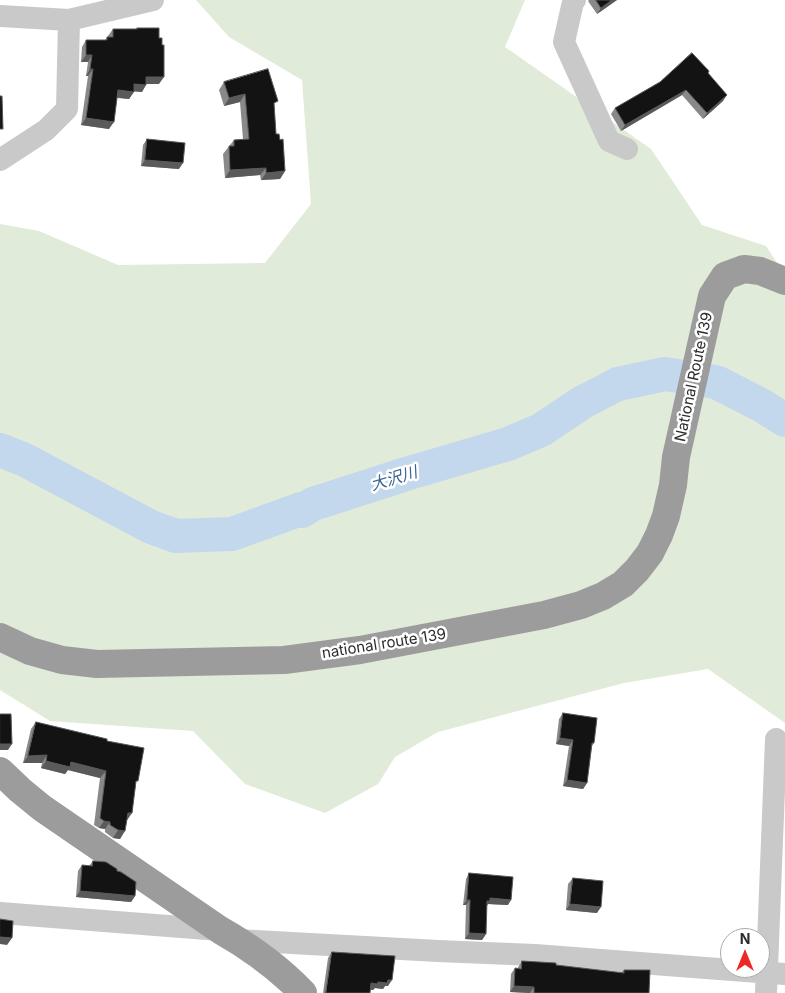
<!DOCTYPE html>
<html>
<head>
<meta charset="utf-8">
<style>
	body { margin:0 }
	#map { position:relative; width:785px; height:993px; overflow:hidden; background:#fff; font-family:Inter,sans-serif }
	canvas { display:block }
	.north { position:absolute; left:720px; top:928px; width:50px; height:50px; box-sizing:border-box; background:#fff; border:1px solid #ababab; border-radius:50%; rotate:0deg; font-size:14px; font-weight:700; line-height:20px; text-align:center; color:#2c2c2c }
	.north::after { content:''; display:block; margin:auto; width:18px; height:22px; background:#ed2925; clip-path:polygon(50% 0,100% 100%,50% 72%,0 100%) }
</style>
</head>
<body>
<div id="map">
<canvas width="785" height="993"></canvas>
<div class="north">N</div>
</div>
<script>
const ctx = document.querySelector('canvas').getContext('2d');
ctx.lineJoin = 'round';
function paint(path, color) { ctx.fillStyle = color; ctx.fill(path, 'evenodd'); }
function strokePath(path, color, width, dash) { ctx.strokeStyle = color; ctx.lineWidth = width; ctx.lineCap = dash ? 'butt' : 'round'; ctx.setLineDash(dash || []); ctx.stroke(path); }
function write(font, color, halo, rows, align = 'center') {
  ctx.font = font + ' Inter,"Noto Sans JP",sans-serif'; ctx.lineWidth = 5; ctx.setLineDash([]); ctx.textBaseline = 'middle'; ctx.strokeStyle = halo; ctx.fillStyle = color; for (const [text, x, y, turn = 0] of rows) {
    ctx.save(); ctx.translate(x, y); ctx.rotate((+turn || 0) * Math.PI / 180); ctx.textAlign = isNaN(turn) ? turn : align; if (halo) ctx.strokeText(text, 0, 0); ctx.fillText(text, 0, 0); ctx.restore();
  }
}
const green = new Path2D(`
	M196 0H525L505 47 651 149 702 225 766 246 785 275V723L708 669 624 683 438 732 395 757 378 784 325 813 245 784 193 731 50 721 0 690V224L39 231 118 265 265 263 311 204 302 80 229 37Z`);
const river = new Path2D(`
	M0 450 25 460 151 527 176 536 232 534 301 509 302 511 313 504 406 474 508 444 541 430 583 402 618 384 665 374 716 382 761 405 785 420`);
const minor = new Path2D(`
	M575 0 573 2 564 42 609 141 627 149
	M0 16 69 20 153 0
	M0 160 46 130 67 109 69 20
	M0 913 220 930
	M237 940 438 951 535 955 785 974
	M766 993 776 739`);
const trunk = new Path2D(`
	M0 637 30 651 62 660 97 664 284 660 360 650 544 615 581 605 603 596 623 584 637 570 650 553 659 535 666 516 673 485 676 457 712 296 725 276 744 269 760 271 785 281
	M0 771 20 790 42 808 220 930C250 947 279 968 303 993`);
const wall = new Path2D(`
	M589 0H617L597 14 588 1Z
	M137 28 159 84H146L142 92 134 91 129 99 117 98 109 129 81 125 88 76H86L88 62H81L82 47 86 40H105L113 29H136Z
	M708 73 723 101 703 119 682 95 621 131 611 114 615 108Z
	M224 82 274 107 276 134 280 140 285 171 280 179 261 180 260 175 225 178 223 154 234 140 243 139 240 102 224 106 219 90Z
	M147 139 179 169 141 166 143 145Z
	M563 713 594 743 592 746 587 783 583 789 563 786 569 746 556 744 559 719Z
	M36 722 107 741 136 783 132 813 127 820 120 839 113 838 105 832V829L99 828 94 825 100 778 68 770 65 774 41 768 42 763H23L31 729Z
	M93 861 117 871 135 896 131 902 76 897 78 871 82 865 89 866Z
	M469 873 508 905 488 904 486 907V934L482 940 465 939 466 905H463L466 879Z
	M573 878 597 913 566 910 568 884Z
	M332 952 388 986H385L383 989 375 988 373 990H370V993H323L328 958Z
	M522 961 556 965 621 973 624 970 649 993H530L510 992 511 974 515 968 517 969Z`);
const shadedWall = new Path2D(`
	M612 0H617L597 14 601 8Z
	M86 55H92L88 62H81Z
	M90 69H93L88 76H86Z
	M146 77H164L159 84H142Z
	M134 84 146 85 142 92 129 91Z
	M118 90 134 92 129 99 113 97Z
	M686 90 682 95 621 131 625 125Z
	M245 94 240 102 224 106 229 98Z
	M727 95 723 101 703 119 707 113Z
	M86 118 114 122 109 129 81 125Z
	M145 160 183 163 179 169 141 166Z
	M266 168 260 175 225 178 230 170Z
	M285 171 280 179 261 180 266 173Z
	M560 738 573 740 569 746 556 744Z
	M0 744H12L8 750H0Z
	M47 755 42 763H23L28 756Z
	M46 761 71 762 106 771 100 778 68 770 65 774 41 768Z
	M567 780 587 783 583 789 563 786Z
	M128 813H132L127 820H123Z
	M104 821 110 822 105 829 99 828Z
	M118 830 125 831 120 839 113 838Z
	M80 891 135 896 131 902 76 897Z
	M490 898 511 900 508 905 488 904 486 907 487 901Z
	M467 900H470L466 905H463Z
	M570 904 601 907 597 913 566 910Z
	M469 933 486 934 482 940 465 939Z
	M0 937 12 938 7 945 0 944Z
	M388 980H392L388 986H385L383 989 375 988 373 990 367 989 371 983Z
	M514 986 534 987 530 993 510 992Z`);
const building = new Path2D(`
	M596 0H612L601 8Z
	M137 28H159V38H162V45H164V77H146V85L134 84V92L118 90 114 122 86 118 93 69H90L92 55H86V40H107V37H113V29H137Z
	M692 53 709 71 708 73 727 95 707 113 686 90 625 125 615 108 660 82Z
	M268 69 278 101 274 103 276 134H279L280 140 283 139 285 171 266 173V168L230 170 229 146H234V140L249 139 245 94 229 98 224 82Z
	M0 96H2L3 129H0Z
	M147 139 185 143 183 163 145 160Z
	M563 713 597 718 594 743H592L587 783 567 780 573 740 560 738Z
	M0 714H11L12 744H0Z
	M36 722 107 739V741L144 748 138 781H136L132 813H128L125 831 118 830 110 825V822L104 821 100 818 106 771 71 762 70 767 46 761 47 755 28 756Z
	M93 861 106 862 117 869V871L121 872 136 882 135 896 80 891 82 865 92 866Z
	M469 873 513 877 511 900 490 898V901H487L486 934 469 933 470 900H467Z
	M573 878 603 881 601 907 570 904Z
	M0 919 13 921 12 938 0 937Z
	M332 952 395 956 392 980H388L387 983 378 982 377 984 371 983 370 993H326Z
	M522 961 556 963V965L624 973V970H650L649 993H534V987L514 986 515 968 521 969Z`);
const streetNames = [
	["National Route 139",694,377,-78],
	["national route 139",384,644,-9]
];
const waterNames = [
	["大沢川",394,479,-17]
];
paint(green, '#e1ebd9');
strokePath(river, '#c3d8ec', 34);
strokePath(minor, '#c9c9c9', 22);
strokePath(trunk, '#9c9c9c', 28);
paint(wall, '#898989');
paint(shadedWall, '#5a5a5a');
paint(building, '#131313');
strokePath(building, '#5a5a5a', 1);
write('15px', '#2c2c2c', '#fff', streetNames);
write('italic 16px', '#376691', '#fff', waterNames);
</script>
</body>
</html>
